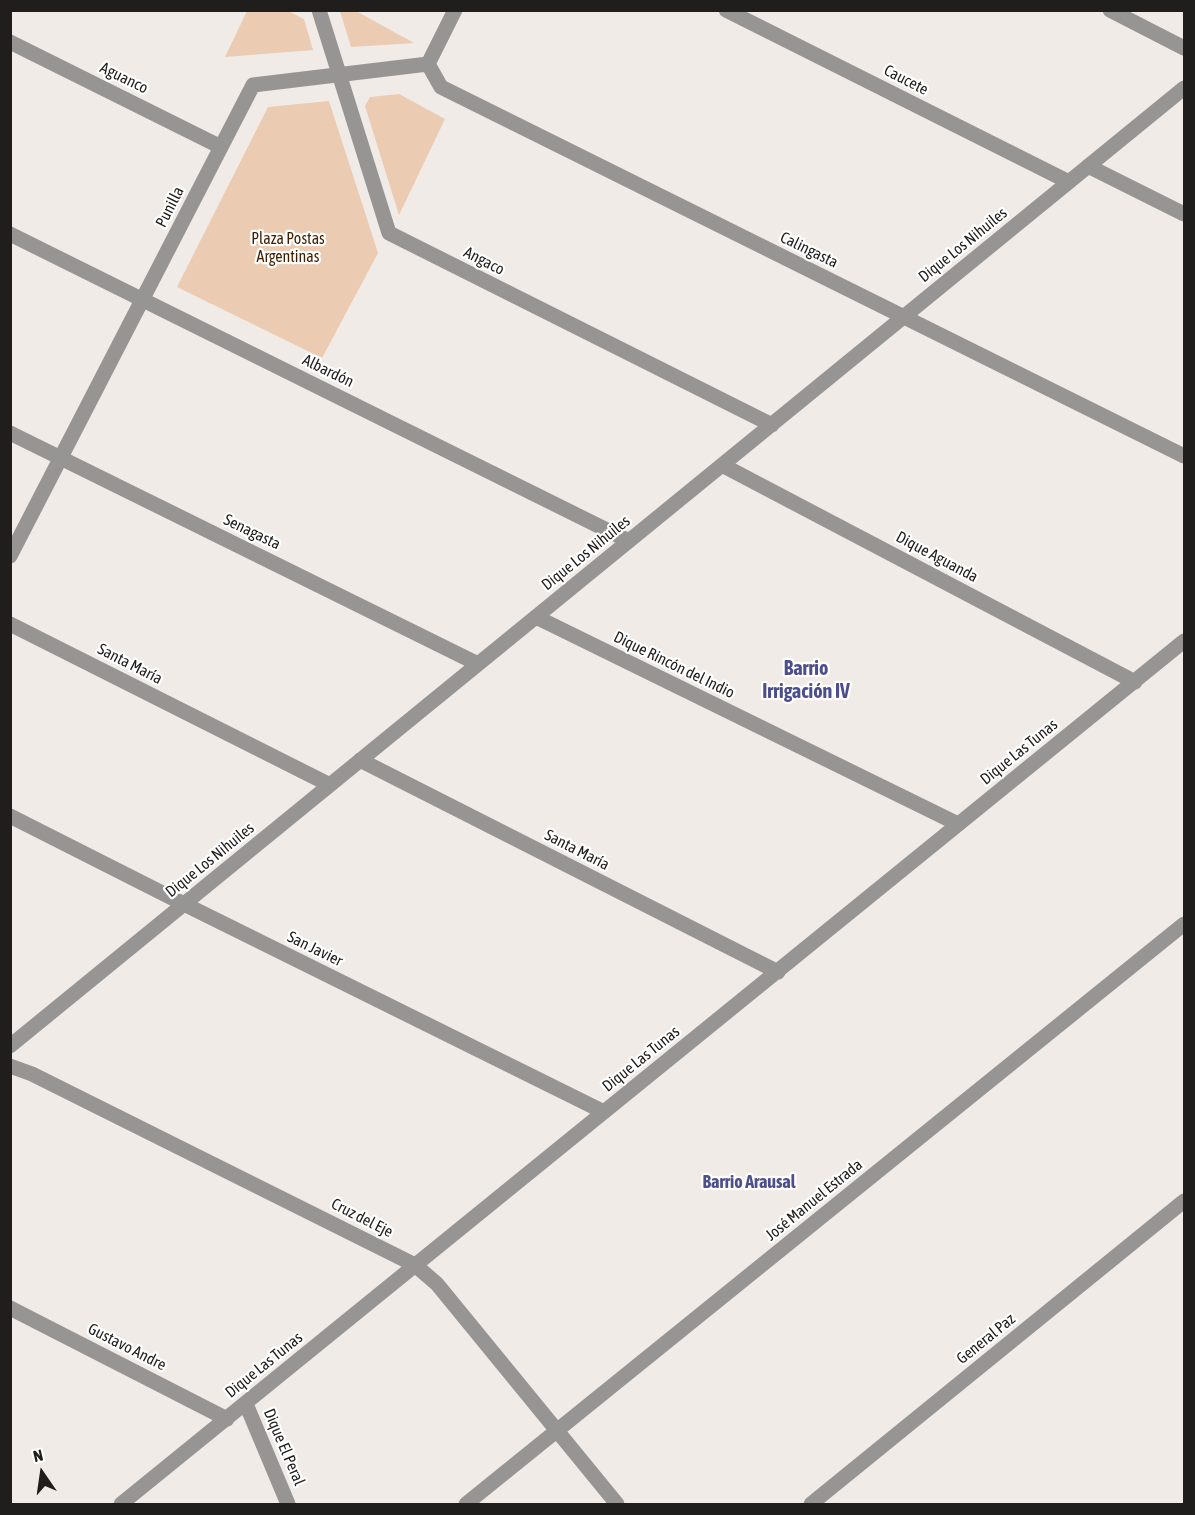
<!DOCTYPE html>
<html>
<head>
<meta charset="utf-8">
<style>
	body { margin:0 }
	#map { position:relative; width:1195px; height:1515px; overflow:hidden; background:#f0ebe7; font-family:"Asap Condensed",sans-serif }
	canvas { display:block }
	.frame { position:absolute; inset:0; border:12px solid #201e1d; pointer-events:none }
	.north { position:absolute; left:12px; top:1443px; width:60px; height:60px; -webkit-text-stroke:4px #fff; paint-order:stroke; rotate:347deg; font-size:16px; font-weight:700; line-height:24px; text-align:center; color:#201e1d }
	.north::after { content:''; display:block; margin:auto; width:21px; height:27px; background:#201e1d; clip-path:polygon(50% 0,100% 100%,50% 72%,0 100%) }
</style>
</head>
<body>
<div id="map">
<canvas width="1195" height="1515"></canvas>
<div class="frame"></div>
<div class="north">N</div>
</div>
<script>
const ctx = document.querySelector('canvas').getContext('2d');
ctx.lineJoin = 'round';
function paint(path, color) { ctx.fillStyle = color; ctx.fill(path, 'evenodd'); }
function strokePath(path, color, width, dash) { ctx.strokeStyle = color; ctx.lineWidth = width; ctx.lineCap = dash ? 'butt' : 'round'; ctx.setLineDash(dash || []); ctx.stroke(path); }
function write(font, color, halo, rows, align = 'center') {
  ctx.font = font + ' "Asap Condensed",sans-serif'; ctx.lineWidth = 4.5; ctx.setLineDash([]); ctx.textBaseline = 'middle'; ctx.strokeStyle = halo; ctx.fillStyle = color; for (const [text, x, y, turn = 0] of rows) {
    ctx.save(); ctx.translate(x, y); ctx.rotate((+turn || 0) * Math.PI / 180); ctx.textAlign = isNaN(turn) ? turn : align; if (halo) ctx.strokeText(text, 0, 0); ctx.fillText(text, 0, 0); ctx.restore();
  }
}
const green = new Path2D(`
	M247 11H288L304 19 313 50 225 57Z
	M340 11H356L414 43 351 47Z
	M399 94 445 119 399 215 365 106 370 97Z
	M329 101 378 253 322 358 177 287 268 107Z`);
const minor = new Path2D(`
	M319 10 389 233 772 425
	M726 10 1069 182
	M1110 10 1184 48
	M10 42 221 147
	M428 64 441 87 1184 456
	M1088 166 1184 214
	M10 234 629 541
	M10 433 478 664
	M722 465 1135 682
	M10 556 253 85 428 64 455 10
	M536 617 958 824
	M10 624 330 785
	M360 760 778 972
	M10 816 184 904 604 1112
	M10 1046 1184 88
	M10 1066 32 1074 415 1265 437 1284 617 1504
	M10 1308 227 1419
	M246 1404 288 1504
	M121 1504 1184 641
	M466 1504 1184 924
	M811 1504 1184 1201`);
const streetNames = [
	["Aguanco",124,78,26],
	["Caucete",906,80,27],
	["Punilla",170,207,-63],
	["Dique Los Nihuiles",963,245,-39],
	["Calingasta",809,250,26],
	["Angaco",484,261,27],
	["Albardón",328,371,26],
	["Senagasta",252,532,26],
	["Dique Los Nihuiles",586,553,-39],
	["Dique Aguanda",937,557,28],
	["Santa María",130,664,27],
	["Dique Rincón del Indio",674,665,26],
	["Dique Las Tunas",1019,752,-39],
	["Santa María",577,850,27],
	["Dique Los Nihuiles",210,860,-39],
	["San Javier",315,949,26],
	["Dique Las Tunas",641,1059,-39],
	["José Manuel Estrada",814,1200,-39],
	["Cruz del Eje",362,1218,27],
	["General Paz",986,1339,-39],
	["Gustavo Andre",127,1347,27],
	["Dique Las Tunas",264,1365,-39],
	["Dique El Peral",284,1447,67]
];
const parkNames = [
	["Plaza Postas",288,239],
	["Argentinas",288,257]
];
const neighbourhoodNames = [
	["Barrio Arausal",749,1182]
];
const quarterNames = [
	["Barrio",806,669],
	["Irrigación IV",806,692]
];
paint(green, '#ebcbb1');
strokePath(minor, '#979594', 15);
write('16px', '#201e1d', '#fff', streetNames);
write('16px', '#401f00', '#fff', parkNames);
write('bold 18px', '#4d4e8c', '#fff', neighbourhoodNames);
write('bold 20px', '#4d4e8c', '#fff', quarterNames);
</script>
</body>
</html>
